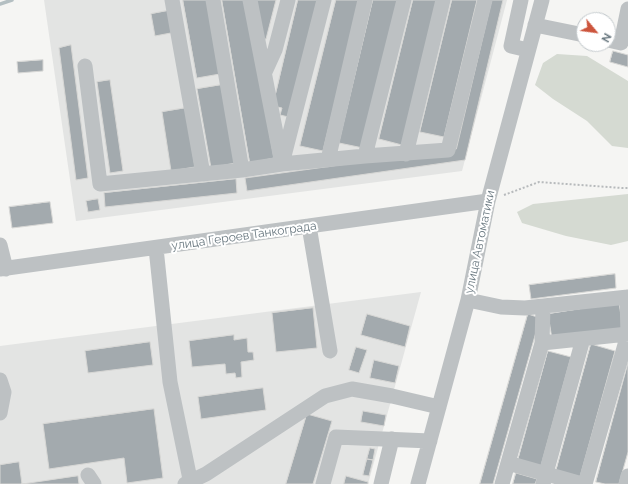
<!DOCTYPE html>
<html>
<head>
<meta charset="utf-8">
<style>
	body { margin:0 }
	#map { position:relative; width:628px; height:484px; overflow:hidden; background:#f5f5f3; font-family:Raleway,sans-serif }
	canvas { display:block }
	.north { position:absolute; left:576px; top:12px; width:40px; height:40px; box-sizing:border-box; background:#fff; border:1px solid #c3c9cc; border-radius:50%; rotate:119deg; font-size:11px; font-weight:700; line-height:16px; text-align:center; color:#68777f }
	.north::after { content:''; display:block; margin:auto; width:14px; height:18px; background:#cc543c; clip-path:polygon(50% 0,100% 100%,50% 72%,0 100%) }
</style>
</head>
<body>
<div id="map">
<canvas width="628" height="484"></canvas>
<div class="north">N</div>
</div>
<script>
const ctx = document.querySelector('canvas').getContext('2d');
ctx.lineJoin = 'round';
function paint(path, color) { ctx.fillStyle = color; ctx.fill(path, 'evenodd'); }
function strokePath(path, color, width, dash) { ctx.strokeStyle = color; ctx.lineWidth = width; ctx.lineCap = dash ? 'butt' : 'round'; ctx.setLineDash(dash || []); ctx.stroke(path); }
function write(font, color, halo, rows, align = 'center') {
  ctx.font = font + ' Raleway,sans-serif'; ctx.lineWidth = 4; ctx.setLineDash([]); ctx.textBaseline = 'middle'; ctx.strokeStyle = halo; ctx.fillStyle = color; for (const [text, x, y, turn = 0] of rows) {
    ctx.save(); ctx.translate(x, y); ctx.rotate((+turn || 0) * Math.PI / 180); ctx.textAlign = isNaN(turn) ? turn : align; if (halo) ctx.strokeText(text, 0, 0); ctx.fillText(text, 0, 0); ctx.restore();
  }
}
const built = new Path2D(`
	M44 0H507L462 171 76 221Z
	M421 292 368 484H0V346Z`);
const green = new Path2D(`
	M557 54 587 56 628 81V148L612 146 587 121 553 99 535 85 543 63Z
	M628 194V241L611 245 566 236 522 223 517 212 533 204Z`);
const stream = new Path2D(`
	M0 4 12 0`);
const building = new Path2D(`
	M183 0H207L220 74 197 78Z
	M222 0H246L274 158 250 163Z
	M252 0H276L266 39H261Z
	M298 0H321L293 118 280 115 282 108 273 106Z
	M336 0H360L323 151 300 146Z
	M373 0H398L363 148 339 143Z
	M413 0H437L402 145 379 139Z
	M452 0H477L444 137 420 132Z
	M492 0H503L465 160 247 191 245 178 456 149Z
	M172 10 176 32 155 36 151 14Z
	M71 45 88 178 76 180 59 48Z
	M613 51 628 55V67L610 62Z
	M43 60V71L18 73 17 62Z
	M110 80 123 171 110 173 97 82Z
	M221 85 235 163 211 168 197 89Z
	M186 108 195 167 171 171 162 112Z
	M236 179 237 193 105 207 104 193Z
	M98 199 100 210 88 212 86 201Z
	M50 202 53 223 12 228 9 207Z
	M615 274 616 288 531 299 529 285Z
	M619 303 623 328 552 339 548 314Z
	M313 308 317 348 276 352 272 313Z
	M367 314 410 326 405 347 361 335Z
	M528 314 540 318 493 484H480Z
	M234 335V340L247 338 248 352H253L254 360 241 362 242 377 236 378 235 373 226 374 225 364 192 367 189 341Z
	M150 342 153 365 88 373 85 351Z
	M591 344 615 351 580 477 556 471Z
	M356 347 367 350 359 373 349 370Z
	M548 351 571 357 541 466 518 460Z
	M374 360 399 366 395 383 370 378Z
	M628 363V452L619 484H605L596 482Z
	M263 388 266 410 201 419 198 397Z
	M154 409 163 478 127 483 124 458 49 469 43 424Z
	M363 411 386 415 384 426 361 422Z
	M307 414 332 421 313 484H286Z
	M370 448 375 449 373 460 367 459Z
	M367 459 373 460 369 476 363 475Z
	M19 462 22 484H0V465Z
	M516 473 537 479 535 484H513Z
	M78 476 79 484H21H22Z
	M346 476 368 482V484H344Z`);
const path = new Path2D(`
	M504 195 539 182 622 188H628`);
const minor = new Path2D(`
	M172 0 203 174
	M213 0 242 170
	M324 0 282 164 365 156 448 150 485 0
	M521 0 511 46 528 50
	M535 25 584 35
	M608 40 621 43 628 9
	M85 66 100 184 242 170 282 164 250 0
	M265 72 275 50 288 0
	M406 154 443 0
	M365 156 404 0
	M328 160 365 0
	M309 226 330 351
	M0 245 6 269
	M156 248 170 382 191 484
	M0 269 488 201
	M468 300 501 307 525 308 628 297
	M542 343 628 334
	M0 380 4 392 0 413
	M508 463 582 484
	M88 475 94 484
	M185 484 206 474 325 396 352 389 392 396 439 407
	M323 484 336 437 430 441
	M381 484 392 439
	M418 484 468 300 488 201 542 0
	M502 484 542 343 543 307
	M543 484 583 339
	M585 484 628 334 627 297
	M626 484 628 476`);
const streetNames = [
	["улица Героев Танкограда",244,236,-8],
	["улица Автоматики",480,242,-78]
];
paint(built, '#e3e4e3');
paint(green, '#d5dad2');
strokePath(stream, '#b4bfc2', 3.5);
paint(building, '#a3aaae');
strokePath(building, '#d7d7d5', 1);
strokePath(path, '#b7babc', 2, [2, 2]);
strokePath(minor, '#bdc1c3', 15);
write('12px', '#68777f', '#fff', streetNames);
</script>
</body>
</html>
